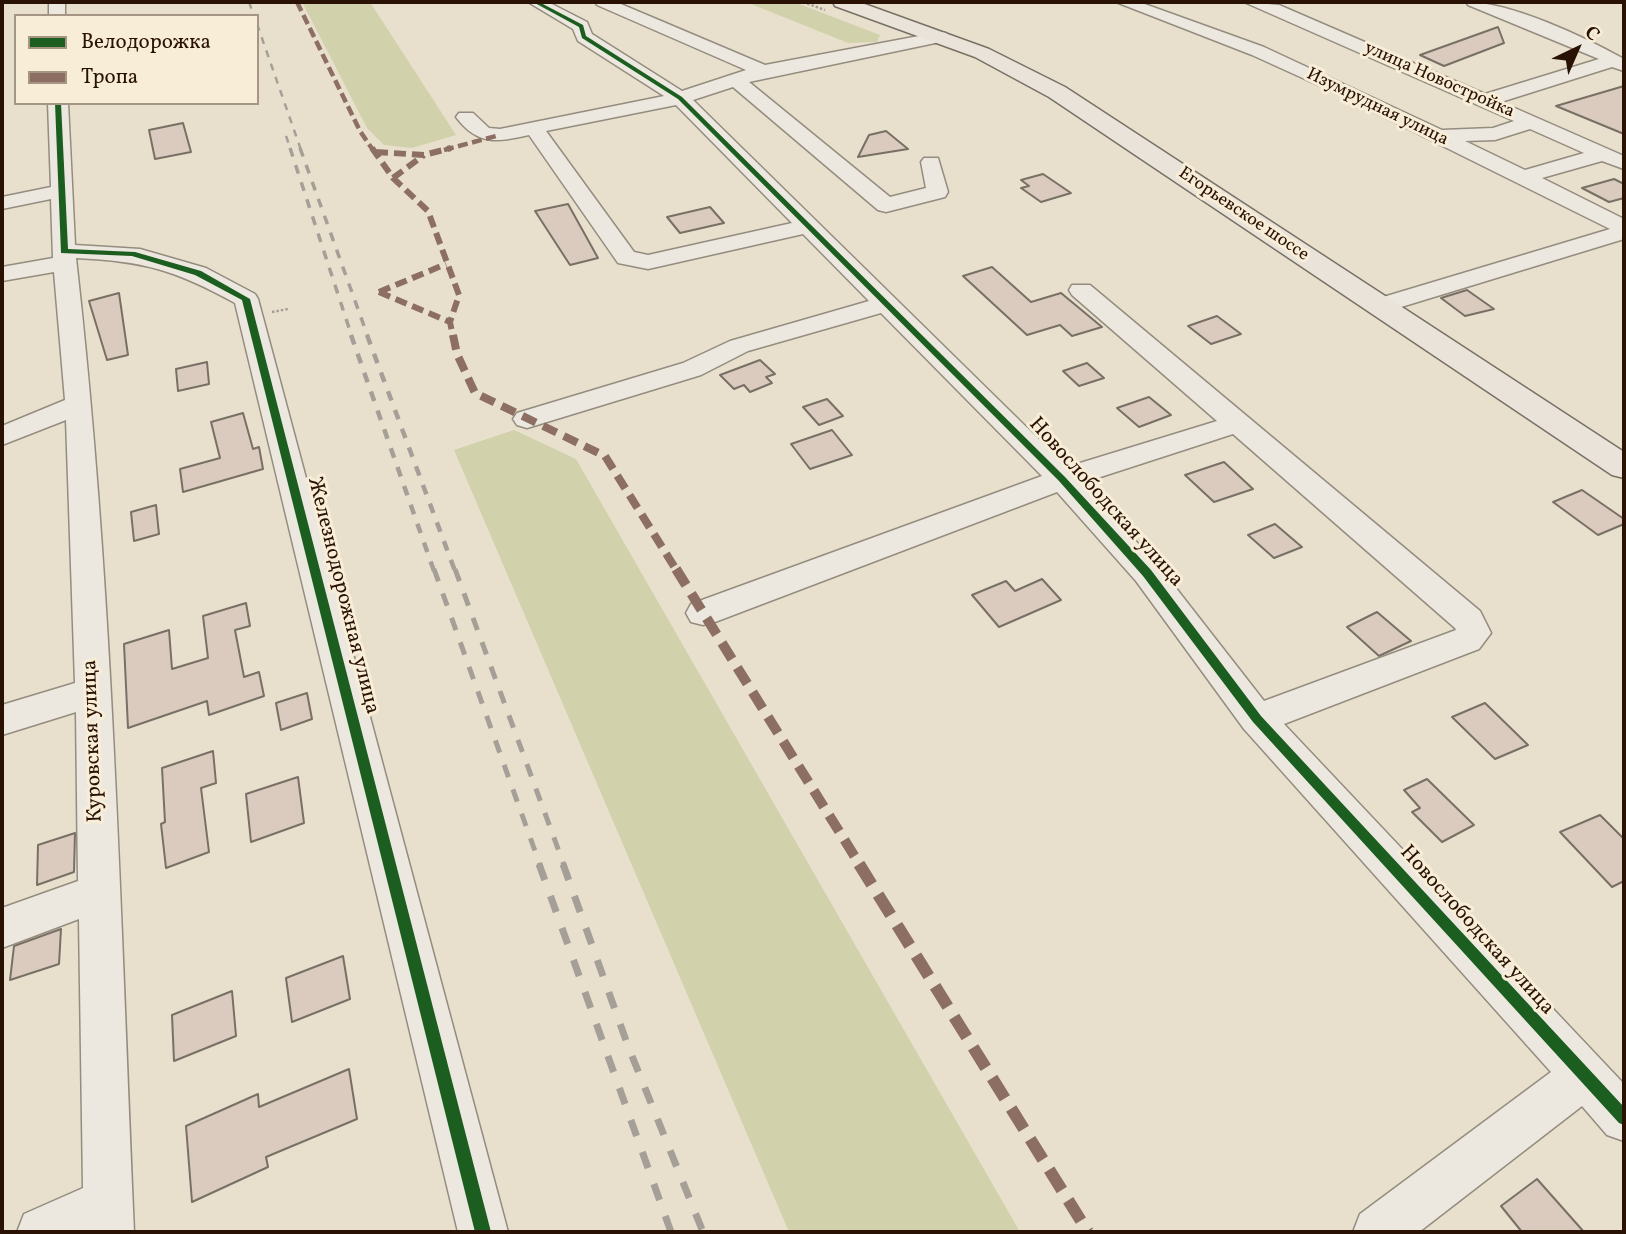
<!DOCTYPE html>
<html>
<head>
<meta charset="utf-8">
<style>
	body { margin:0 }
	#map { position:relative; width:1626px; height:1234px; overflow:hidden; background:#e8e0cd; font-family:Vollkorn,serif }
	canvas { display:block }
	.frame { position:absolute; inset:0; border:4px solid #291204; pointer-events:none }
	.legend { position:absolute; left:14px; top:14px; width:245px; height:91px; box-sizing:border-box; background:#f8edd7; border:2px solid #a59583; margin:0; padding:9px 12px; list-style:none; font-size:21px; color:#291204 }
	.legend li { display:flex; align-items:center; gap:14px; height:35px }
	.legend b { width:35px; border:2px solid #a59583 }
	.north { position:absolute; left:1542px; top:14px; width:70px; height:70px; -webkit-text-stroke:5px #f8edd7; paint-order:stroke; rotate:44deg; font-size:19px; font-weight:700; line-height:28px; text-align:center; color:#291204 }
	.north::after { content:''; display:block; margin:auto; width:24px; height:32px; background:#291204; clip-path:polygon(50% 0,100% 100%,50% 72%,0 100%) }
</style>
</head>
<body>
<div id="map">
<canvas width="1626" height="1234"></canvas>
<div class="frame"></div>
<ul class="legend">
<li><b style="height:9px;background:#1b5e20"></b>Велодорожка</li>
<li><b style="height:9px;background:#8d6e63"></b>Тропа</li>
</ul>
<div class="north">С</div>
</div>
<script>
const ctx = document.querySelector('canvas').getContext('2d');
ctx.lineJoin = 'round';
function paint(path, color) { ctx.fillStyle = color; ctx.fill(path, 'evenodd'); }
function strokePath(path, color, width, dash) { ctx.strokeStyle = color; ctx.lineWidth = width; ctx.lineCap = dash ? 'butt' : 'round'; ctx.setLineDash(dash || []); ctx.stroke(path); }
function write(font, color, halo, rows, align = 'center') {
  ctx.font = font + ' Vollkorn,serif'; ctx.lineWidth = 6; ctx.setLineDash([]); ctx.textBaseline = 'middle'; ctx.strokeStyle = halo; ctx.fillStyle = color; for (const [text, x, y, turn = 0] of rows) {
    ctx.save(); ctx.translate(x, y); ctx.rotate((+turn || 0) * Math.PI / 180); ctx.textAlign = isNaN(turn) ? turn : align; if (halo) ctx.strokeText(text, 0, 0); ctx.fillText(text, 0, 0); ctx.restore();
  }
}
const green = new Path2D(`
	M302 2H370L456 135 412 148 384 145 367 128Z
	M746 2H794L880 35 877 42 848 43Z
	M514 430 576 459 1020 1232H789L454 450Z`);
const building = new Path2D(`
	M1498 27 1504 43 1444 66 1420 55Z
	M1624 86V134L1556 106Z
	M183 123 191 152 155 159 149 130Z
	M886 131 908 149 858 157 869 135Z
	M1043 174 1071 193 1041 202 1021 188 1029 186 1021 180Z
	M1614 179 1624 184V198L1609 202 1582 188Z
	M568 204 598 258 570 265 535 211Z
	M710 207 724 223 680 233 667 217Z
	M992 267 1031 302 1061 293 1102 327 1072 336 1060 325 1027 335 963 276Z
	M1467 290 1494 309 1465 316 1441 298Z
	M119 293 128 355 107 360 89 301Z
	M1217 316 1241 334 1211 344 1188 326Z
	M760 360 775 374 766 377 772 383 750 392 744 385 734 389 720 375Z
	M207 362 209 384 178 391 176 369Z
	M1087 363 1104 378 1079 386 1063 371Z
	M1149 397 1171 415 1139 427 1117 408Z
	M827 399 843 416 819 425 803 407Z
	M243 413 253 449 259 447 263 469 183 492 180 469 220 458 211 422Z
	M832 430 852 455 810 469 791 444Z
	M1224 462 1253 489 1214 502 1185 475Z
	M1582 490 1624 519V524L1598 535 1553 502Z
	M156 505 159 534 134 541 131 512Z
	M1275 524 1302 547 1274 558 1248 535Z
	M1042 579 1061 600 999 627 972 595 1006 581 1015 591Z
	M246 603 250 626 235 630 244 677 259 672 264 696 209 715 207 701 128 728 124 644 169 630 172 669 208 658 203 616Z
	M1377 612 1411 641 1379 656 1347 627Z
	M307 693 312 719 281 730 276 703Z
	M1485 703 1528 745 1495 759 1452 717Z
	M213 751 216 783 201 788 209 852 166 868 161 824 165 822 162 768Z
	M298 777 304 823 251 842 246 794Z
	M1427 779 1474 825 1442 842 1412 812 1420 808 1404 790Z
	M1600 815 1624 839V881L1612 887 1560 832Z
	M75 833 74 872 37 885 38 845Z
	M61 929 59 964 10 980 14 946Z
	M343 956 350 999 292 1022 286 978Z
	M232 991 236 1036 174 1061 172 1015Z
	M349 1069 357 1119 266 1157 268 1167 192 1202 186 1126 258 1094 259 1107Z
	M1537 1179 1584 1232H1522L1501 1206Z`);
const path = new Path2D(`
	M803 2 825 10
	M272 312 288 309`);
const minor = new Path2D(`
	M49 2H65V16H49Z
	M528 2H548L587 22 592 34 682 91 746 70 597 5 595 2H616L765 65 940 32 946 33 949 37 946 41 940 42 749 82 890 197 926 188 921 162 924 158H938L948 192 945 197 886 212 878 210 733 87 693 100 1067 467 1217 421 1072 295 1069 290 1072 285H1090L1480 611 1491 633 1479 649 1284 724 1624 1084V1141L1607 1135 1582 1106 1419 1232H1353L1360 1214 1551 1072 1244 729 1136 581 1057 492 715 622 703 625 691 622 686 613 691 604 1042 476 881 313 748 351 701 375 537 425 527 428 517 425 513 419 517 413 683 363 730 341 869 301 803 234 648 269 618 263 529 135C497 142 478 146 456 117L459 113H473L489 128 500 129 664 96 578 41 573 29ZM676 105 792 223 648 255 634 252 546 131ZM1233 434 1455 628 1456 630 1264 701 1158 565 1082 483Z
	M1116 2H1139L1264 47 1442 130 1493 128 1514 121 1244 2 1279 5 1485 94 1599 59 1468 5 1466 2C1511 2 1584 37 1624 59V71L1612 67 1501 102 1624 156V169L1602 161 1542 178 1624 219V239L1388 311H1370L1367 306 1370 301 1610 229 1340 95 1252 55ZM1530 129 1584 153 1525 170 1465 141 1495 140Z
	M48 103H68L75 245 140 249 206 268 255 294 258 299 508 1232H458L235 303C175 270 144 261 76 258 113 582 120 907 134 1232H17L24 1214 83 1188 79 919 2 948V908L78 881 76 712 2 735V705L75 683 66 420 2 445V426L65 400 54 272 2 281V267L53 258 51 199 2 209V197L51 187Z`);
const major = new Path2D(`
	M833 2H859L989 49 1065 87 1624 452V478L1612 475 1049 97 975 57 835 6Z`);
const railFar4 = new Path2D(`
	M249 2 254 16
	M257 24 301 150
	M286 136 291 150`);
const railFar3 = new Path2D(`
	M290 148 352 337
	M300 148 368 337`);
const railFar2 = new Path2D(`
	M351 335 434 571
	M367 335 455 571`);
const railFar1 = new Path2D(`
	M434 569 540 865
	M455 569 564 865`);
const rail = new Path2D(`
	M539 864 671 1232
	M563 864 628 1046 703 1232`);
const quietFar4 = new Path2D(`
	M297 2 360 131 373 150
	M444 150 500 135`);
const quietFar3 = new Path2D(`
	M372 148 393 178 428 211 459 295 450 322 453 337
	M376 152 424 155 451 148
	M393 178 424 155
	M379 292 450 322
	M379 292 446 264`);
const quietFar2 = new Path2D(`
	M453 335 457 354 475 393 605 456 677 571`);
const quietFar1 = new Path2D(`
	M676 569 860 865`);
const quiet = new Path2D(`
	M859 864 1088 1232`);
const cycleway = new Path2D(`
	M533 2H539L583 25 586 36 682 97 1065 477 1151 570 1261 716 1624 1107V1125L1619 1123 1253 722 1143 576 1059 481 678 99 582 38 579 27Z
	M55 103H61L68 249 135 252 201 271 250 299 491 1232H475L242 300 195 275 132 256 61 253Z`);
const farStreetnames = [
	["улица Новостройка",1439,81,24],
	["Изумрудная улица",1377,108,26],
	["Егорьевское шоссе",1243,215,34]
];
const streetNames = [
	["Новослободская улица",1105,503,48],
	["Железнодорожная улица",342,596,76],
	["Куровская улица",94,741,-92],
	["Новослободская улица",1476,931,48]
];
paint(green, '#d1d1ac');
paint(building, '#dbcbbf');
strokePath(building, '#787065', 2);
strokePath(minor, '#948c7f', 3);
strokePath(major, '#787065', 3);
strokePath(path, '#a69f97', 2.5, [2.5, 2]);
paint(minor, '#ece8df');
paint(major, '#e9e3d9');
strokePath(railFar4, '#a69f97', 2.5, [7, 7]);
strokePath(railFar3, '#a69f97', 3.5, [9, 9]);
strokePath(railFar2, '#a69f97', 4.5, [10, 10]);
strokePath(railFar1, '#a69f97', 5, [13, 13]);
strokePath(rail, '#a69f97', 7, [17, 17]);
strokePath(quietFar4, '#8d6e63', 4.5, [10, 4.5]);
strokePath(quietFar3, '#8d6e63', 6, [12, 6]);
strokePath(quietFar2, '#8d6e63', 8, [15, 8]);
strokePath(quietFar1, '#8d6e63', 10, [19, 10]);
strokePath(quiet, '#8d6e63', 12, [24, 12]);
paint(cycleway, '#1b5e20');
write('18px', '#291204', '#f8edd7', farStreetnames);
write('21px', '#291204', '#f8edd7', streetNames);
</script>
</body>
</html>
